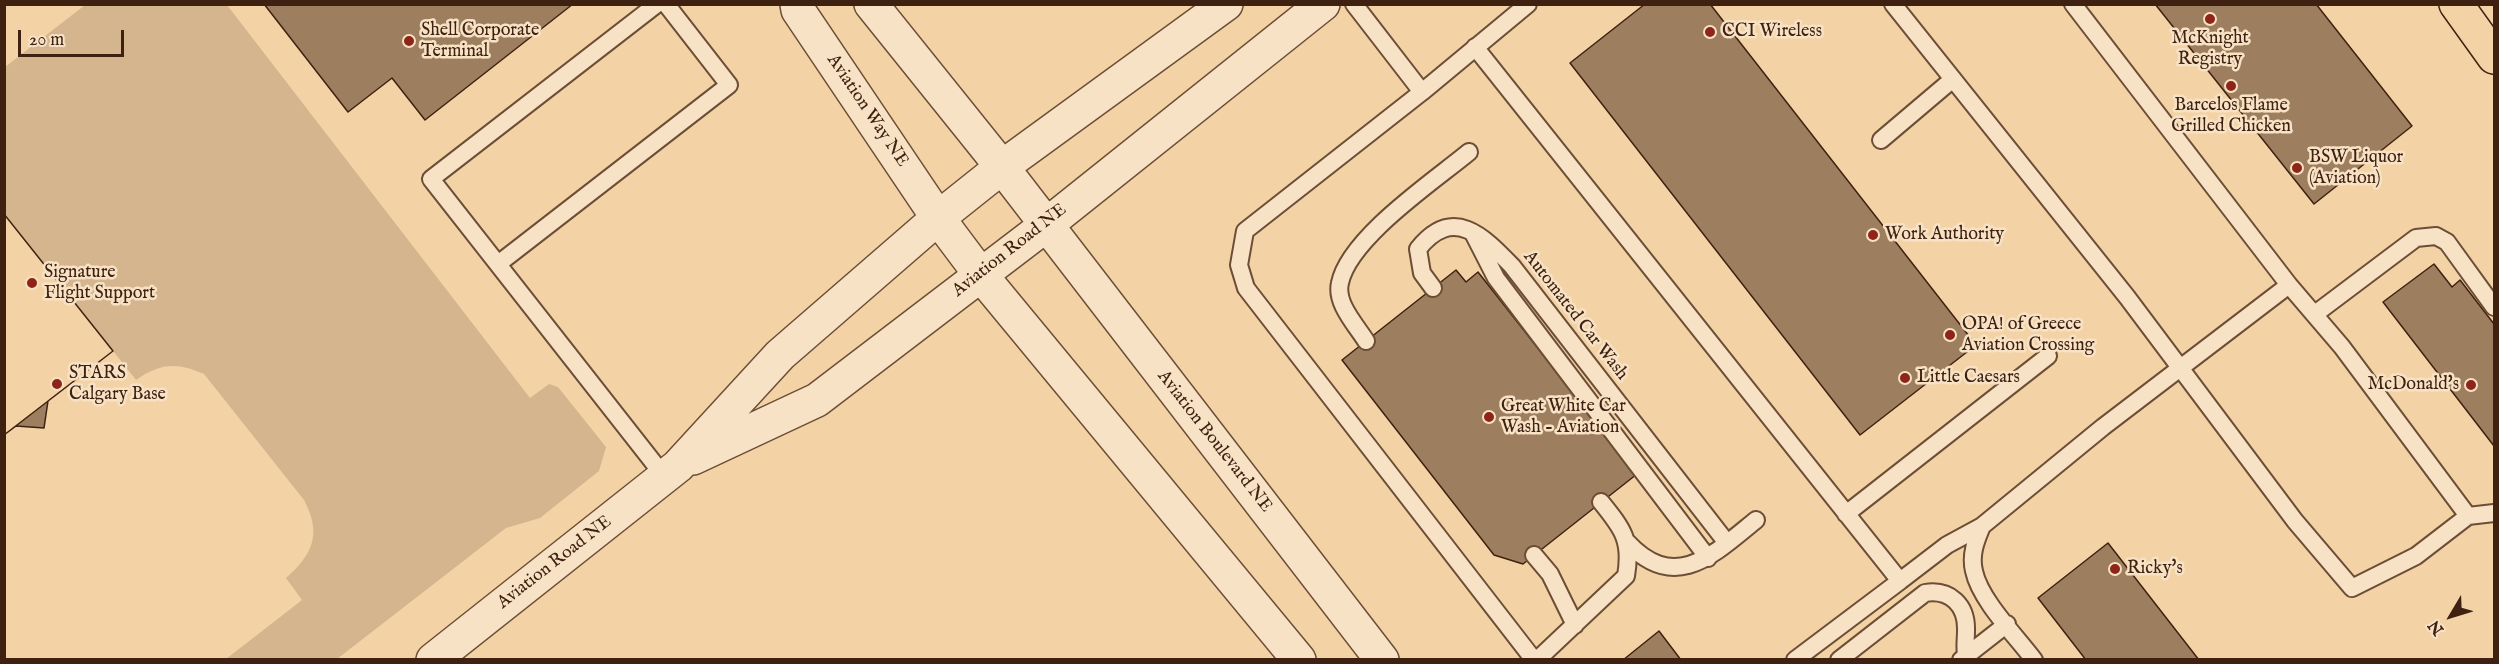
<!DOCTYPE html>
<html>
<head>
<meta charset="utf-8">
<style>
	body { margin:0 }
	#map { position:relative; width:2499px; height:664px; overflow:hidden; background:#f3d3a6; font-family:"IM FELL English",serif }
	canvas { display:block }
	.frame { position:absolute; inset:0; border:6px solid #3f2111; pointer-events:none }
	.north { position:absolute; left:2421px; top:586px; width:60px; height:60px; -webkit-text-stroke:4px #f7e2c5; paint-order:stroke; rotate:232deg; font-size:16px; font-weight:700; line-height:24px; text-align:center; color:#3f2111 }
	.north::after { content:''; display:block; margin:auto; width:21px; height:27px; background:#3f2111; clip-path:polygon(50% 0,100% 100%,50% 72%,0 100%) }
	.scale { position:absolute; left:18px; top:30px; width:106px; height:27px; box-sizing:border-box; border:3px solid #3f2111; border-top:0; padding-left:8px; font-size:18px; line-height:21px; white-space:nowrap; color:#3f2111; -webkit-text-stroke:4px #f7e2c5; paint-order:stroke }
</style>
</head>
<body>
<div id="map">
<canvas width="2499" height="664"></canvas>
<div class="frame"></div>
<div class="north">N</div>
<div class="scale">20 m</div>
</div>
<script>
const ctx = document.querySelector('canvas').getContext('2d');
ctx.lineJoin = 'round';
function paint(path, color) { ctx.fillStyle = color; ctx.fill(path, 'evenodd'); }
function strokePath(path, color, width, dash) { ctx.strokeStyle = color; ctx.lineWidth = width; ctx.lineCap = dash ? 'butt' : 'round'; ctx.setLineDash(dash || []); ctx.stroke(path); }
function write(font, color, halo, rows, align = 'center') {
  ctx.font = font + ' "IM FELL English",serif'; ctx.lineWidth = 5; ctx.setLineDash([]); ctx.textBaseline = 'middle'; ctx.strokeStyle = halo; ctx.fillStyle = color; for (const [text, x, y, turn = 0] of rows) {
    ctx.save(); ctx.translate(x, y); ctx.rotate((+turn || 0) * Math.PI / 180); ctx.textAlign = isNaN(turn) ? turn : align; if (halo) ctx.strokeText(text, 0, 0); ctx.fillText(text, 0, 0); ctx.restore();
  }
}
const green = new Path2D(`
	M85 5H227L530 398 549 384 558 387 606 447 599 471 540 518 506 528 337 659H226L302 600 286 578C313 554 322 534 304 500L204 374C177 362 160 363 136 380L5 214V67Z`);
const building = new Path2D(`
	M264 4H573L425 120 392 78 348 112Z
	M1645 4H1710L1976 345 1860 435 1570 63Z
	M2155 4H2316L2412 126 2314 204Z
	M4 214 113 351 48 401 44 428 16 426 4 435Z
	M4 214 113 351 4 435Z
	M2434 264 2452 287 2460 280 2494 324V446L2383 302Z
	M1456 270 1466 282 1478 272 1637 474 1523 564 1494 555 1342 360Z
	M2108 543 2199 660H2086L2038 598Z
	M1659 631 1681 660H1623Z`);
const service = new Path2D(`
	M657 4 431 179 664 476
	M1354 4 1422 92 1528 4
	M1893 4 2127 297 2295 521 2352 588 2416 556 2468 516 2342 347 2289 285 2073 4
	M1475 47 1900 581 1947 545 1982 526
	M1422 92 1245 231 1239 265 1246 288 1534 660
	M1881 140 1953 79
	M1473 233 1496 278 1708 558
	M498 264 729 85 666 4
	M1433 288 1422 273 1418 249C1453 205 1483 236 1512 266L1727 543
	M2315 314 2416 238 2436 236 2447 242 2494 307
	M1366 341C1356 325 1335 303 1340 283 1349 238 1434 181 1469 152
	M1846 514 2048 356
	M2468 516 2494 513
	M1627 542C1675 594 1714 554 1756 520
	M1534 555 1550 574 1575 625
	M1537 660 1626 576C1632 541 1623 529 1601 502
	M1795 660 1900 581
	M1839 660 1925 593C1950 589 1967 605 1966 631 1966 641 1964 650 1967 660
	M1961 660 2007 624
	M2034 660C2016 636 1980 600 1974 571 1970 555 1976 540 1982 526L2103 427 2289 285`);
const minor = new Path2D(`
	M797 4 798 10 938 218 980 274 1299 660
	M871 4 1002 167 1382 660
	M693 458 817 400 1045 226 1323 4
	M433 660 678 466 780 355 938 218 1002 167 1226 4`);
const primary = new Path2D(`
	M2456 4 2494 57`);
const markers = [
	[2210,19,6,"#8f2418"],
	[1710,32,6,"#8f2418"],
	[409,41,6,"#8f2418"],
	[2231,86,6,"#8f2418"],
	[2297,168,6,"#8f2418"],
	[1873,235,6,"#8f2418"],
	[32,283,6,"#8f2418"],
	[1950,335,6,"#8f2418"],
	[1905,378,6,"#8f2418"],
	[57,384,6,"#8f2418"],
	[2471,385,6,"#8f2418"],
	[1489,417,6,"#8f2418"],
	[2115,569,6,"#8f2418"]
];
const poiNames = [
	["Shell Corporate",421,31],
	["Terminal",421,52],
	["CCI Wireless",1722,32],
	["McKnight",2210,39,"center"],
	["Registry",2210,60,"center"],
	["Barcelos Flame",2231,106,"center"],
	["Grilled Chicken",2231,127,"center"],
	["BSW Liquor",2309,158],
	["(Aviation)",2309,179],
	["Work Authority",1885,235],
	["Signature",44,273],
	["Flight Support",44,294],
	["OPA! of Greece",1962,325],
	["Aviation Crossing",1962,346],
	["STARS",69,374],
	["Calgary Base",69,395],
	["Little Caesars",1917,378],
	["McDonald's",2459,385,"right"],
	["Great White Car",1501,407],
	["Wash - Aviation",1501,428],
	["Ricky's",2127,569]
];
const streetNames = [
	["Aviation Way NE",867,111,56],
	["Aviation Road NE",1010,251,-38],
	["Automated Car Wash",1575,316,52],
	["Aviation Boulevard NE",1214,442,52],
	["Aviation Road NE",555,563,-38]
];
paint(green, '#d4b58d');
paint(building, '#9d7e5e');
strokePath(building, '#3f2111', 1.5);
strokePath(service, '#6c4e36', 20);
strokePath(minor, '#6c4e36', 36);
strokePath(primary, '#3f2111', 36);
strokePath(service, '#f7e2c5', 16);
strokePath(minor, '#f7e2c5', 33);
strokePath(primary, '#f3d3a6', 33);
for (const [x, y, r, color] of markers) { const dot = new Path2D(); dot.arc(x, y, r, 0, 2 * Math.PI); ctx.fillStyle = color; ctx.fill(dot); strokePath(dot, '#f7e2c5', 2); }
write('18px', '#3f2111', '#f7e2c5', poiNames, 'left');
write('18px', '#3f2111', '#f7e2c5', streetNames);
</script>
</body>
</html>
